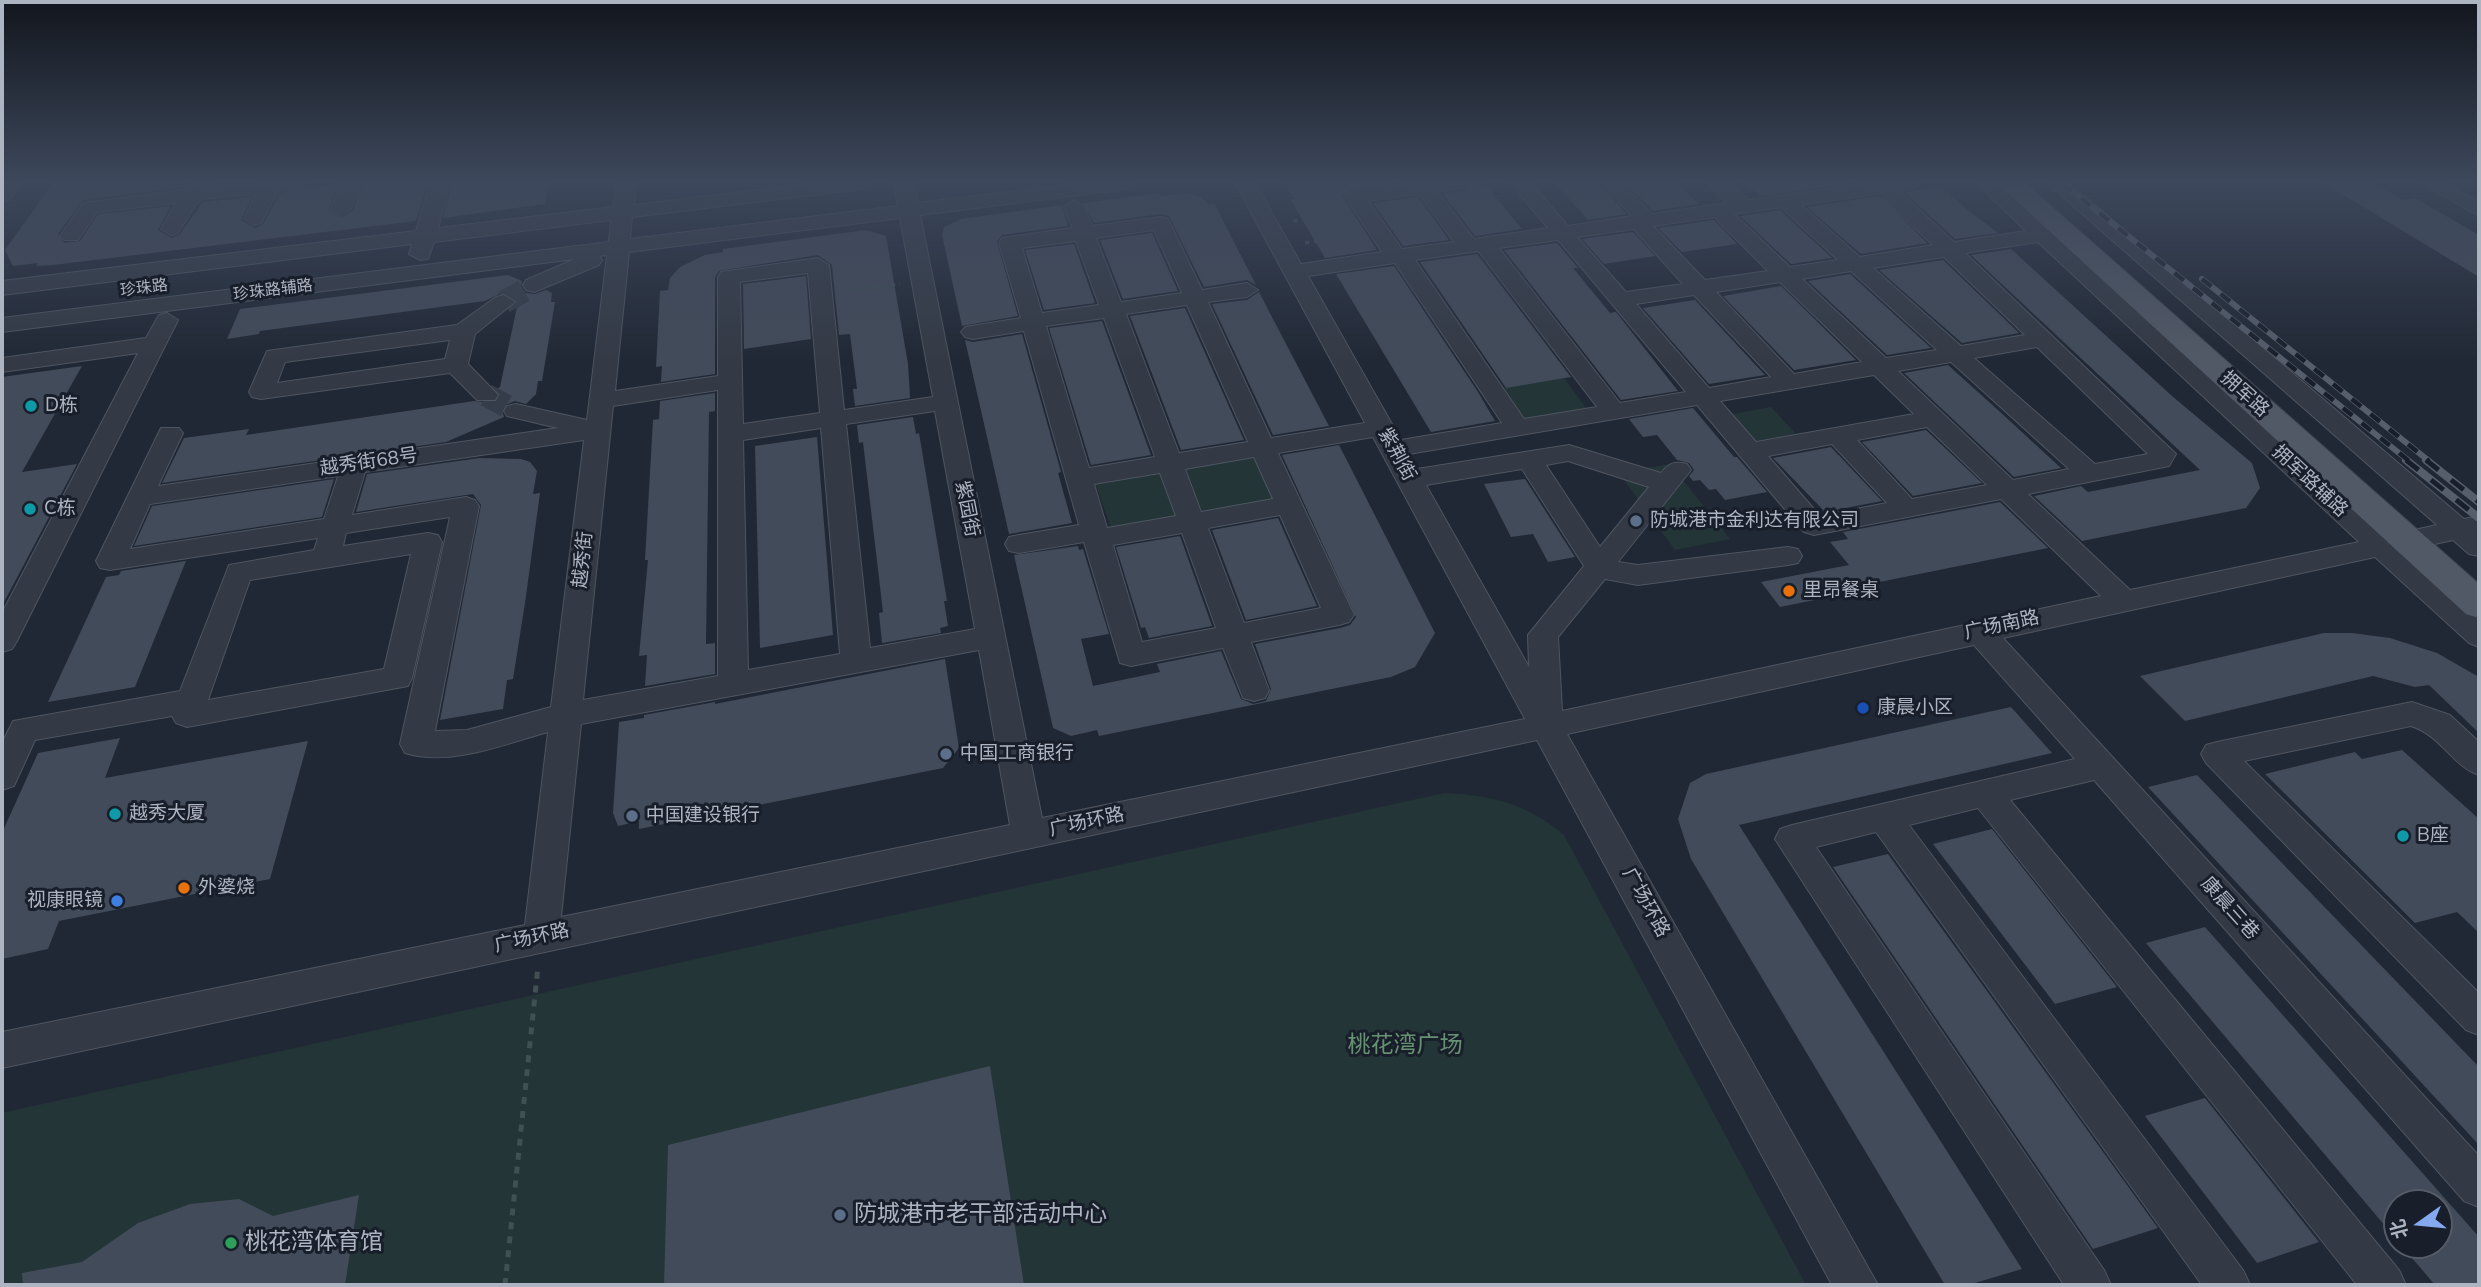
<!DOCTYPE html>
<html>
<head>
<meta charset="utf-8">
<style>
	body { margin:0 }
	#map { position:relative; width:2481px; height:1287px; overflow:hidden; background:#212835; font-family:"Nunito Sans","Noto Sans SC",sans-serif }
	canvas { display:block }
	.frame { position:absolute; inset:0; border:4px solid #aeb5c2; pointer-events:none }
	.north { position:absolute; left:2383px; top:1189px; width:70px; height:70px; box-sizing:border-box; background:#191f2a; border:2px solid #555b67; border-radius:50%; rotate:255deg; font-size:19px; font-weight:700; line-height:28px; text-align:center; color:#aeb5c2 }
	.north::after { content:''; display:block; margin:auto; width:24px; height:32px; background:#85a9f0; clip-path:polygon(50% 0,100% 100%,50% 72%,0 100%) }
</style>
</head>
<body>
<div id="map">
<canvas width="2481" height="1287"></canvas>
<div class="frame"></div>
<div class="north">北</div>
</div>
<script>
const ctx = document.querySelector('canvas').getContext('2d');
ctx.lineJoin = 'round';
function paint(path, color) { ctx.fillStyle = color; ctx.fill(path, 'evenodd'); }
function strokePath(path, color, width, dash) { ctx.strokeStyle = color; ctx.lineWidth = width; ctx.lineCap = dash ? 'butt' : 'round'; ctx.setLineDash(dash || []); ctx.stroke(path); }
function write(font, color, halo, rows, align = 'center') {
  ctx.font = font + ' "Nunito Sans","Noto Sans SC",sans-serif'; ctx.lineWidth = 6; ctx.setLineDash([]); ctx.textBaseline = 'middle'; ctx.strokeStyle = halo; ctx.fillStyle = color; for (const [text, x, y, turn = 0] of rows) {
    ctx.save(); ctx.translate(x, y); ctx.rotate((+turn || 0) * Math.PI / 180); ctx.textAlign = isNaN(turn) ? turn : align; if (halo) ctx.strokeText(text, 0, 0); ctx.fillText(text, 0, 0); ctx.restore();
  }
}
const green = new Path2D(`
	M1564 378 1587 409 1525 420 1503 388Z
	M1771 407 1796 434 1751 442 1728 415Z
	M1255 457 1275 502 1112 531 1096 485Z
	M1670 464 1730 539 1675 550 1619 473Z
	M1444 793C1491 795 1528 804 1564 835L1806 1285H2V1113Z`);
const building = new Path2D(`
	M53 183H180L177 188 83 200 58 234 64 243 80 241 98 214 171 206 158 230 172 238 180 234 203 202 252 197 241 220 255 228 263 224 280 193 338 183 329 210 342 217 353 210 363 183H427L416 221 53 265 36 266 38 263 13 266 5 250Z
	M452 183H549L545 204 443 218Z
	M1284 183H1390L1352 190 1342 196 1377 250 1325 258 1290 199H1294Z
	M1471 183H1484L1522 229 1475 236 1443 194 1465 190Z
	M1555 183H1598L1627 214 1588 220Z
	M1625 183H1677L1699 204 1653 211Z
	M1746 183H1853L1760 196Z
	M2324 183H2373L2403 200 2415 198 2479 235V277Z
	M1941 187 1969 211 1998 233 1955 239 1904 192Z
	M1159 193 1160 196 1189 193 1201 197 1208 204 1214 203 1256 285 1247 280 1204 287 1169 216 1161 214 1094 223 1083 203Z
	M1881 196 1927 243 1861 254 1807 207Z
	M1418 197 1449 240 1403 246 1373 203Z
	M1062 205 1068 226 1002 235 997 242 1018 316 962 326 942 235 944 227 961 219Z
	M1781 210 1783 213 1832 258 1791 264 1740 216Z
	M1714 220 1737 244 1682 252 1658 228Z
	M866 230 886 236 908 364 910 398 855 406 853 389H857L850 334 839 335 832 265 818 255 719 271 715 277V374L661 382 662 366 656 367 660 291 668 290 670 278 680 267 705 255 723 252V249Z
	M1633 232 1655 256 1604 264 1582 239Z
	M1152 233 1178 291 1123 299 1100 240Z
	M1557 243 1578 268H1573L1610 313 1616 312 1678 391 1621 400 1504 250Z
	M1074 244 1095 303 1044 310 1025 250Z
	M2011 249 2172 396 2252 463 2260 488 2246 508 2082 541 2034 496 2081 486 2088 492 2200 470 1971 255Z
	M1477 254 1478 255 1571 377 1506 388 1420 262Z
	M1943 260 2019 333 1962 343 1879 270Z
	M1394 266 1478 392 1495 421 1431 432 1336 274Z
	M1850 274 1931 348 1887 355 1808 281Z
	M508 275 522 281 521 286 525 293 535 294 546 290 552 293 551 302H555L542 381H538L536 394 526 404 515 401 505 405 502 410 504 417 446 442 162 483 184 438 249 429 246 435 474 401 495 403 500 396 496 389 500 387 518 302 517 297 503 292 485 301 260 331 259 334 227 339 240 309Z
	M806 276 811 339 744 349 743 284Z
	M1781 286 1856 360 1794 370 1723 296Z
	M1259 292 1261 296 1329 426 1273 435 1212 304 1247 300Z
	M1695 300 1765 375 1709 384 1643 308Z
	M1185 308 1244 440 1181 450 1130 316Z
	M1102 321 1151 455 1091 465 1049 328Z
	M1022 334 1061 472 1058 473 1072 523 1009 534 965 340 973 342Z
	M1948 365 1999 411 2061 468 2014 477 1904 373Z
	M82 366 22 472 77 464 2 606V377Z
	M715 393V411L709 412 706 644 715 643V674L645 686 647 655 639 656 648 560H645L653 420 659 419 660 401Z
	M1693 408 1734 457H1737L1767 492 1725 500 1716 489 1709 490 1700 480 1693 481 1689 476 1694 470 1689 463 1677 460 1657 435 1643 437 1629 419Z
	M913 417 916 434 919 433 947 601H944L948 626 940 628 941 633 882 643 879 613 883 612 863 442 859 443 857 425Z
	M1926 430 1982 483 1913 496 1862 442Z
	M817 437 833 635 760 648 755 446Z
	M1339 445 1435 633 1415 667 1391 677 1099 736 1097 730 1071 736 1053 728 1014 555 1078 546 1079 550 1083 549 1109 634 1081 639 1093 686 1160 672 1157 664 1221 651 1241 699 1253 704 1266 701 1271 689 1255 644 1340 628 1350 625 1356 617 1282 455Z
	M1831 447 1882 501 1825 512 1773 458Z
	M479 458 521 459 530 462 537 471 533 494 540 493 525 603 513 679 507 680 503 709 440 720 481 505 473 494 356 512 367 474Z
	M334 479 322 517 134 546 152 506Z
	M1525 479 1575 557 1548 562 1533 534 1511 537 1484 484Z
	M2000 502 2048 548 1840 590 1844 594 1780 607 1761 582 1849 565 1830 542 1848 539 1843 532Z
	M1278 518 1317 606 1246 620 1212 530Z
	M1180 536 1212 626 1149 638 1145 627 1141 628 1116 547Z
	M186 561 135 687 48 702 106 577 119 575 121 571Z
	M2324 633H2352L2390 638 2437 653 2479 677V733L2429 685 2415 687 2373 676 2185 721 2140 676Z
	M945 659 959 748 943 768 639 829V821L618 826 613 813 619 722 644 718V715L715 702V704Z
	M2011 707 2052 753 1739 825 2022 1269 1968 1285H1945L1691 859 1678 819 1690 783 1706 774Z
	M120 738 105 778 308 741 270 879 59 921 48 949 2 959V833L38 753Z
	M2402 750 2479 819V933L2457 912 2415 923 2265 774 2355 752 2362 759Z
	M2197 775 2479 1067V1145L2148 787Z
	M1992 829 2117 987 2055 1004 1933 844Z
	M1888 854 2158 1228 2093 1249 1833 867Z
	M2205 927 2479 1237V1285H2435L2401 1245H2439V1203H2397V1240L2146 943Z
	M990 1066 1024 1285H664L668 1145Z
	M2205 1098 2319 1242 2257 1263 2145 1116Z
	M359 1195 345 1285H23L22 1273 82 1262 138 1223 190 1204 239 1199 273 1216Z`);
const minorTunnel = new Path2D(`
	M504 302 534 285
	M486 395 516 411`);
const pathFar1 = new Path2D(`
	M1293 221 1340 214
	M1305 243 1356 236
	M846 291 900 284`);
const path = new Path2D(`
	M505 1285 538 966`);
const minor = new Path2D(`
	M2 183H22L9 200 2 202Z
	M194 183H214L212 186 308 183 305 187 278 191 261 223 254 225 244 219 256 194 202 199 196 204 178 233 171 235 161 229 176 203 97 212 78 240H64L60 236 83 203 190 189Z
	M341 183H361L351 209 341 215 331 209Z
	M430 183H450L438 228 613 207 616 183H636L634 205 815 183H872L862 189 632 217 630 239 898 206 894 183H914L918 203 1081 183H1137L1127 189 920 215 1042 818 1525 719 1373 437 1278 453 1354 615 1349 622 1339 625 1251 642 1269 690 1265 698 1254 701 1243 698 1223 648 1131 666 1120 663 1084 542 1019 553 1009 551 1005 544 1009 537 1019 535 1079 525 1024 331 973 339 965 337 961 332 965 327 1021 318 999 243 1002 238 1072 228 1064 206 1074 200 1084 206 1092 226 1161 217 1168 219 1202 290 1247 283 1258 290 1247 297 1208 302 1271 438 1365 423 1235 183H1255L1301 264 1382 252 1345 197C1356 182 1446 183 1468 183L1465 187 1438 192 1474 239 1548 228 1510 183H1531L1568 226 1632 216 1601 183H1622L1652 214 1727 203 1708 183H1729L1748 200 1870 183H1920L1917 187 1899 191 1954 242 2026 231 1976 183H1997L2387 536 2437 525 2047 183H2069L2464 519 2479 516V556L2469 554 2453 540 2403 551 2479 619V647L2469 643 2375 557 2003 638 2479 1156V1207L2464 1201 2094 780 2010 800 2399 1270 2406 1285H2357L1978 808 1909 825 2243 1270 2250 1285H2202L1876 832 1816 847 2104 1270 2111 1285H2064L1775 839 1780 829 1792 825 2075 759 1974 645 1567 734 1878 1285H1832L1537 740 2 1068V1032L525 925 548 732C505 744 450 767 405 753L400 744 450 517 346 533 343 546 428 533 438 535 442 542 412 678 408 686 187 727 176 723 172 716 35 740 14 786 2 790V743L13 721 180 691 229 565 314 550 318 538 110 570 100 568 96 561 161 428H179L183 433 158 486 558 428 507 416 504 411 507 406 516 404 587 420 607 255 599 256 602 260 599 265 534 292 526 290 523 285 526 280 575 259 2 332V318L609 242 611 220 434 242 428 259 420 260 409 254 412 244 2 295V281L416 231ZM1883 193 1885 199 1933 245 1860 257 1801 205ZM1419 194 1454 242 1402 249 1368 201ZM1782 207 1785 211 1838 260 1790 267 1734 214ZM1715 217 1718 221 1768 271 1705 280 1653 226ZM900 218 933 397 844 410 829 265 818 258 721 272 718 277V376L615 391 629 252ZM1634 229 1637 233 1683 284 1626 292 1577 237ZM1154 230 1182 293 1121 302 1096 238ZM1558 240 1560 242 1686 392 1620 403 1499 248ZM1076 241 1099 305 1042 313 1022 248ZM2038 242 2359 542 2130 590 2028 494 2169 466 2176 454 1965 253ZM1479 251 1480 253 1597 407 1524 419 1415 260ZM1944 257 2025 335 1961 346 1873 268ZM1395 263 1502 423 1401 440 1308 276ZM1851 271 1937 350 1886 358 1802 279ZM808 273 820 413 743 424 740 282ZM1780 282 1862 362 1794 374 1716 292ZM1694 295 1771 377 1709 388 1636 304ZM1187 305 1248 442 1179 453 1126 314ZM1104 318 1155 457 1089 468 1046 326ZM2037 347 2148 454 2095 464 1974 358ZM1951 362 2069 469 2013 480 1898 371ZM1874 375 1914 414 1756 442 1720 401ZM718 390V676L583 700 613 406ZM1697 405 1804 532 1814 535 2001 499 2101 596 1562 711 1558 637 1605 579 1638 585 1788 565 1798 563 1802 556 1798 549 1788 547 1638 565 1618 562 1691 470 1687 464C1674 461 1669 463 1661 473L1569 445 1417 469 1409 454ZM935 411 975 629 870 648 846 424ZM1927 427 1987 485 1912 499 1857 440ZM821 428 840 654 748 670 743 440ZM584 440 551 707 467 730 435 731 479 506 475 500 466 497 352 515 365 472ZM1832 444 1887 503 1820 516 1768 456ZM1254 457 1273 499 1201 512 1185 469ZM1568 461 1649 487 1600 547 1546 465ZM1522 469 1584 566 1528 635 1529 667 1426 485ZM1160 473 1176 516 1107 528 1094 484ZM338 476 324 519 130 549 150 504ZM1280 515 1321 608 1244 623 1208 528ZM1182 533 1216 628 1142 642 1113 545ZM411 554 384 669 208 700 250 580ZM979 650 1010 825 561 917 581 724Z
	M2421 183H2445L2479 202V216Z
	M504 295 515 302 475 334 468 364 498 395 495 400H477L450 373 261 399 252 397 249 392 267 351 457 325 496 297ZM450 340 445 359 277 383 285 362Z
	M167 313 178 320 17 641 12 649 2 652V613L138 353 2 372V358L146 338 159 315Z
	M2412 702 2450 715 2479 742V775C2452 766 2442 736 2411 726L2244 761 2479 993V1035L2466 1030 2206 763 2201 754 2206 745 2217 742Z`);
const major = new Path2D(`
	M1997 183H2025L2479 584V618L2466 614Z`);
const railFar1 = new Path2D(`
	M2062 183 2409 461
	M2202 279 2429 461`);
const rail = new Path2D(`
	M2406 460 2479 518
	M2426 460 2479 502`);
const markers = [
	[31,406,7,"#0f9aa8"],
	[30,509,7,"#0f9aa8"],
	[1636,521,7,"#5c6f8a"],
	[1789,591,7,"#e8710a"],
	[1863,708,7,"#1a4fb4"],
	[946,754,7,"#5c6f8a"],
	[115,814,7,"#0f9aa8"],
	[632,816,7,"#5c6f8a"],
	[2403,836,7,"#0f9aa8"],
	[184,888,7,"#e8710a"],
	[117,901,7,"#3f7fe0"],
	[840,1215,7,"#5c6f8a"],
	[231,1243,7,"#2e9e5b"]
];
const farStreetnames = [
	["珍珠路",144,289,-7],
	["珍珠路辅路",273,291,-7]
];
const streetNames = [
	["拥军路",2244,395,42],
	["紫荆街",1396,455,61],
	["越秀街68号",369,463,-8],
	["拥军路辅路",2309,482,43],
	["紫园街",966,509,79],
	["越秀街",584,560,-84],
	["广场南路",2002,626,-12],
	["广场环路",1087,823,-12],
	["广场环路",1645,903,61],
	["康晨三巷",2229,909,48],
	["广场环路",532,939,-12]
];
const poiNames = [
	["D栋",45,406],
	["C栋",44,509],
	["防城港市金利达有限公司",1650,521],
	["里昂餐桌",1803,591],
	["康晨小区",1877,708],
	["中国工商银行",960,754],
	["越秀大厦",129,814],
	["中国建设银行",646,816],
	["B座",2417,836],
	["外婆烧",198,888],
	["视康眼镜",103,901,"right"]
];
const nearParknames = [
	["桃花湾广场",1405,1046]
];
const nearPoinames = [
	["防城港市老干部活动中心",854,1215],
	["桃花湾体育馆",245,1243]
];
paint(green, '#233537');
paint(building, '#424b59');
strokePath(minorTunnel, '#363d4a', 23, [23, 11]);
strokePath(minor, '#4e5560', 2);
strokePath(major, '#3d434f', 2);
strokePath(pathFar1, '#405053', 3.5, [4.5, 4.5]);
strokePath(path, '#405053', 5, [7, 7]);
paint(minor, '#343a45');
paint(major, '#525966');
strokePath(railFar1, '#565e6c', 6);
strokePath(rail, '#565e6c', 8);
strokePath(railFar1, '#191f2a', 4.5, [12]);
strokePath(rail, '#191f2a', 5, [16]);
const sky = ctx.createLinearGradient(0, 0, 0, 363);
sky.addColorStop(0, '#12161d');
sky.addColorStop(0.5, '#3d485c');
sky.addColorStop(1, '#3d485c00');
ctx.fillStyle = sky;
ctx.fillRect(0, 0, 2481, 363);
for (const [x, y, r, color] of markers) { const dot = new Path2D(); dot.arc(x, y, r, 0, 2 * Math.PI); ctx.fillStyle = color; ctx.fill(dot); strokePath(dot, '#191f2a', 2.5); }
write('16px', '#aeb5c2', '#191f2a', farStreetnames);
write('19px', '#aeb5c2', '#191f2a', streetNames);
write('19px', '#aeb5c2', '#191f2a', poiNames, 'left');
write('23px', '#679173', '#191f2a', nearParknames);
write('23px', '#aeb5c2', '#191f2a', nearPoinames, 'left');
</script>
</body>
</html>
